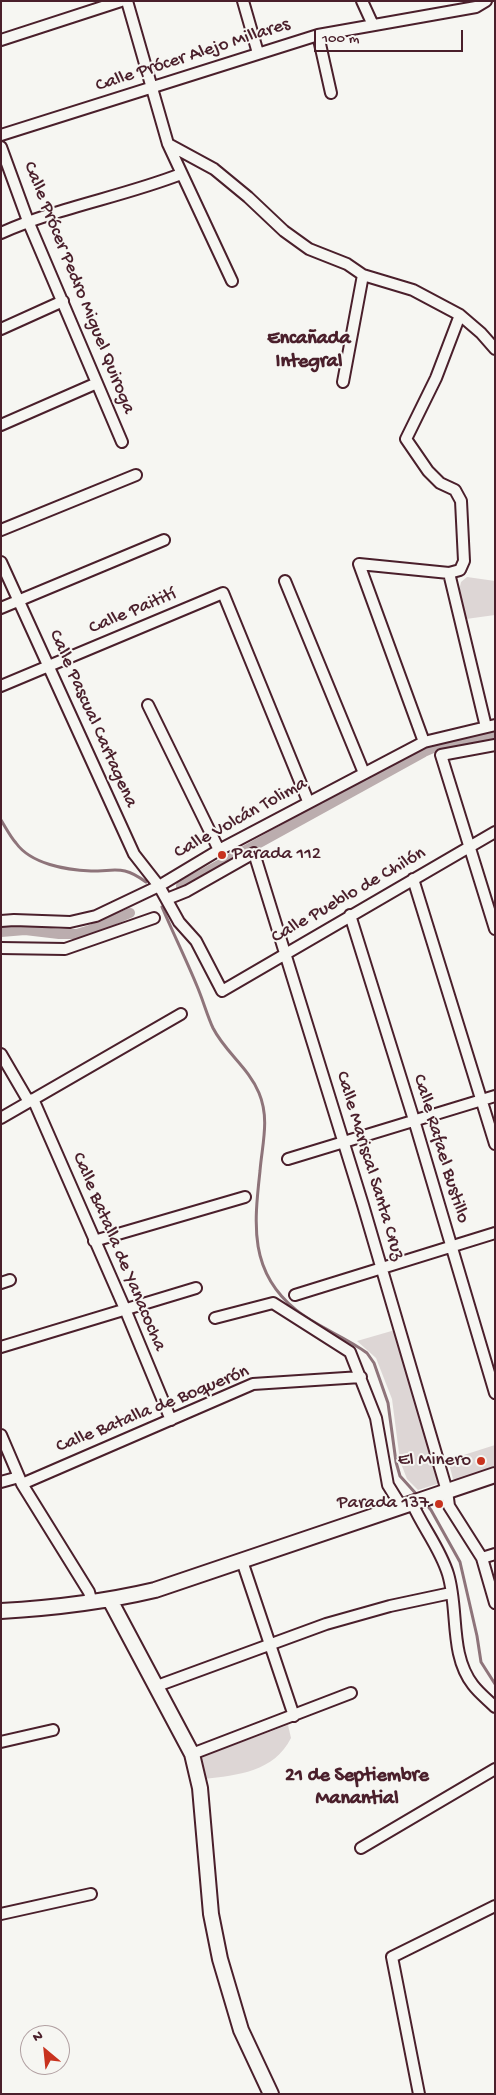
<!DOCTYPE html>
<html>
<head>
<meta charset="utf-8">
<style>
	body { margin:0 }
	#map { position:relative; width:496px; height:2095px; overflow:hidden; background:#f6f6f2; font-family:"Gochi Hand",sans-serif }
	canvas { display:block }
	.frame { position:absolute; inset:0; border:2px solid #4a1f2b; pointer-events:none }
	.north { position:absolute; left:20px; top:2025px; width:50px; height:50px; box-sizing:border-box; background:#f6f6f2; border:1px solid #b1a0a2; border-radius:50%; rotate:332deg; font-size:14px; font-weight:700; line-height:20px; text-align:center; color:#4a1f2b }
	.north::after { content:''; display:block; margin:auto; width:18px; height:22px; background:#c8321e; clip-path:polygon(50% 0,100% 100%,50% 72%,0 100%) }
	.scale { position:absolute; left:314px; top:30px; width:149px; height:22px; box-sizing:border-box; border:2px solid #4a1f2b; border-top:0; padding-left:6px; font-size:15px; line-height:18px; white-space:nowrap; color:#4a1f2b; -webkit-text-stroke:4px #f6f6f2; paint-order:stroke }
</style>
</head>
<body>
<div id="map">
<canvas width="496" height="2095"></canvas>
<div class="frame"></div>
<div class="north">N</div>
<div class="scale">100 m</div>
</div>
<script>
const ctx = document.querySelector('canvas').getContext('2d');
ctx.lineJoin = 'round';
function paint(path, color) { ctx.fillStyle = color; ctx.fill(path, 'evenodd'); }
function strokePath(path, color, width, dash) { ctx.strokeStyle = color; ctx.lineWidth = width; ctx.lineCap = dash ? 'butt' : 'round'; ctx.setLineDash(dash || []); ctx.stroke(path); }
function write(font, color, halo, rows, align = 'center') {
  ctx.font = font + ' "Gochi Hand",sans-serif'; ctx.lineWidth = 4; ctx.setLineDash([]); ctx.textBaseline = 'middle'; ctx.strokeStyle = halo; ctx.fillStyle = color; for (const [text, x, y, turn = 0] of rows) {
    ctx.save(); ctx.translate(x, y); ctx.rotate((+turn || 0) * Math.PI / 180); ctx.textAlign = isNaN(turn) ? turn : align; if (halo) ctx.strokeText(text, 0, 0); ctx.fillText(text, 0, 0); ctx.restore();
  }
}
const green = new Path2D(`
	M467 577 495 581V615L466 619 459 591 461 582Z
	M395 1330 438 1479 437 1484 418 1490 407 1479 400 1461 392 1399 376 1358 357 1341Z
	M495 1445V1467L458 1479H453L448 1460Z
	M288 1725 291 1738C274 1772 238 1775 204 1779L201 1757Z`);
const stream = new Path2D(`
	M1 820C6 828 10 836 16 843 31 864 66 870 91 871 117 871 123 865 146 882
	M162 907C173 933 186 959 197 986 203 1000 207 1015 213 1028 225 1052 249 1068 259 1093 270 1119 262 1145 260 1171 254 1225 249 1272 296 1310 317 1327 344 1336 367 1353L374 1363 388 1403 396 1462 400 1476 419 1497
	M425 1503 431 1510 460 1562 477 1636 481 1662 495 1684`);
const canal = new Path2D(`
	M181 886 424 752 445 743 495 734
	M1 932 25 930 59 934H77L90 930 130 913`);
const minor = new Path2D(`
	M127 1 168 144 232 281
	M243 1 258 53
	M362 1 373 25
	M318 35 331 93
	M1 40 121 1
	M1 135 318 35 476 7 486 1
	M168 144 214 169 248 197 284 231 309 249 347 264 363 275 413 290 460 315 481 333 495 349
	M1 147 28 221 122 442
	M1 233C59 207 122 197 181 174
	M460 315 436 378 406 439 428 471 440 483 455 490 461 501 464 561 460 570 449 573 486 727
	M1 329 63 301
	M343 382 363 275
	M1 425 97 383
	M1 530 136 475
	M1 562 134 854 159 886 179 922 196 941 222 991 495 832
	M285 581 364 773
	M1 608 164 540
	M1 686 223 593 308 801
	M148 705 219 850
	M424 742 359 564 449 573
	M495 745 441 755 495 929
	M413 879 495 1144
	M167 899 187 891 254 853 363 1205 447 1491 449 1506 482 1558 495 1603
	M350 915 414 1120 495 1393
	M1 921 14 920 70 922 96 916 159 886 219 850 424 742 495 725
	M1 948 65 949 154 918
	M1 1054 29 1102
	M33 1099 125 1309 171 1420
	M1 1118 181 1014
	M288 1159 495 1096
	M94 1241 245 1197
	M1 1283 10 1280
	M295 1295 495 1233
	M215 1318 273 1303 350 1352 376 1418 388 1485 401 1506
	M1 1347 196 1288
	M1 1435 22 1484 89 1592 92 1603
	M1 1482 19 1477
	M22 1484 253 1384 361 1377
	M412 1503C423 1528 440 1548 448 1574 459 1610 449 1654 473 1685 479 1693 488 1700 495 1707
	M482 1558 495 1554
	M242 1561 294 1716
	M157 1686 326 1624 390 1606 451 1593
	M1 1742 53 1730
	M192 1754 351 1693
	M361 1848 495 1769
	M1 1914 91 1894
	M419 2094 392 1957 495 1906`);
const major = new Path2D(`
	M110 1600 192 1754 200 1788 211 1914 220 1959 241 2030 271 2094
	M1 1611C54 1608 104 1602 155 1590L495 1475`);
const markers = [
	[222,855,5,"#c8321e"],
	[481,1461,5,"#c8321e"],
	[439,1504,5,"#c8321e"]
];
const streetNames = [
	["Calle Prócer Alejo Millares",193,56,-18],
	["Calle Prócer Pedro Miguel Quiroga",78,288,68],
	["Calle Paitití",133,612,-23],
	["Calle Pascual Cartagena",92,719,66],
	["Calle Volcán Tolima",241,819,-29],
	["Calle Pueblo de Chilón",349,896,-30],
	["Calle Rafael Bustillo",440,1149,73],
	["Calle Mariscal Santa Cruz",369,1166,73],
	["Calle Batalla de Yanacocha",118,1252,67],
	["Calle Batalla de Boquerón",153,1410,-22]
];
const poiNames = [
	["Parada 112",232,855,"left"],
	["El Minero",471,1461],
	["Parada 137",429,1504]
];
const neighbourhoodNames = [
	["Encañada",309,340],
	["Integral",309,363],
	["21 de Septiembre",357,1777],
	["Manantial",357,1800]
];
paint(green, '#ddd6d5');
strokePath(stream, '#8e747a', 3);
strokePath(canal, '#bbadae', 10);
strokePath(minor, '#4a1f2b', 14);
strokePath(major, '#4a1f2b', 18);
strokePath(minor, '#f6f6f2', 10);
strokePath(major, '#f6f6f2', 14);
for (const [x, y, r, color] of markers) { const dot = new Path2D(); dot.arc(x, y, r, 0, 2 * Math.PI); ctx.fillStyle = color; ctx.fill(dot); strokePath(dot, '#f6f6f2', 2); }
write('19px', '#4a1f2b', '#f6f6f2', streetNames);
write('19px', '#4a1f2b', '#f6f6f2', poiNames, 'right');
write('bold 20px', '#4a1f2b', '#f6f6f2', neighbourhoodNames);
</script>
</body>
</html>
